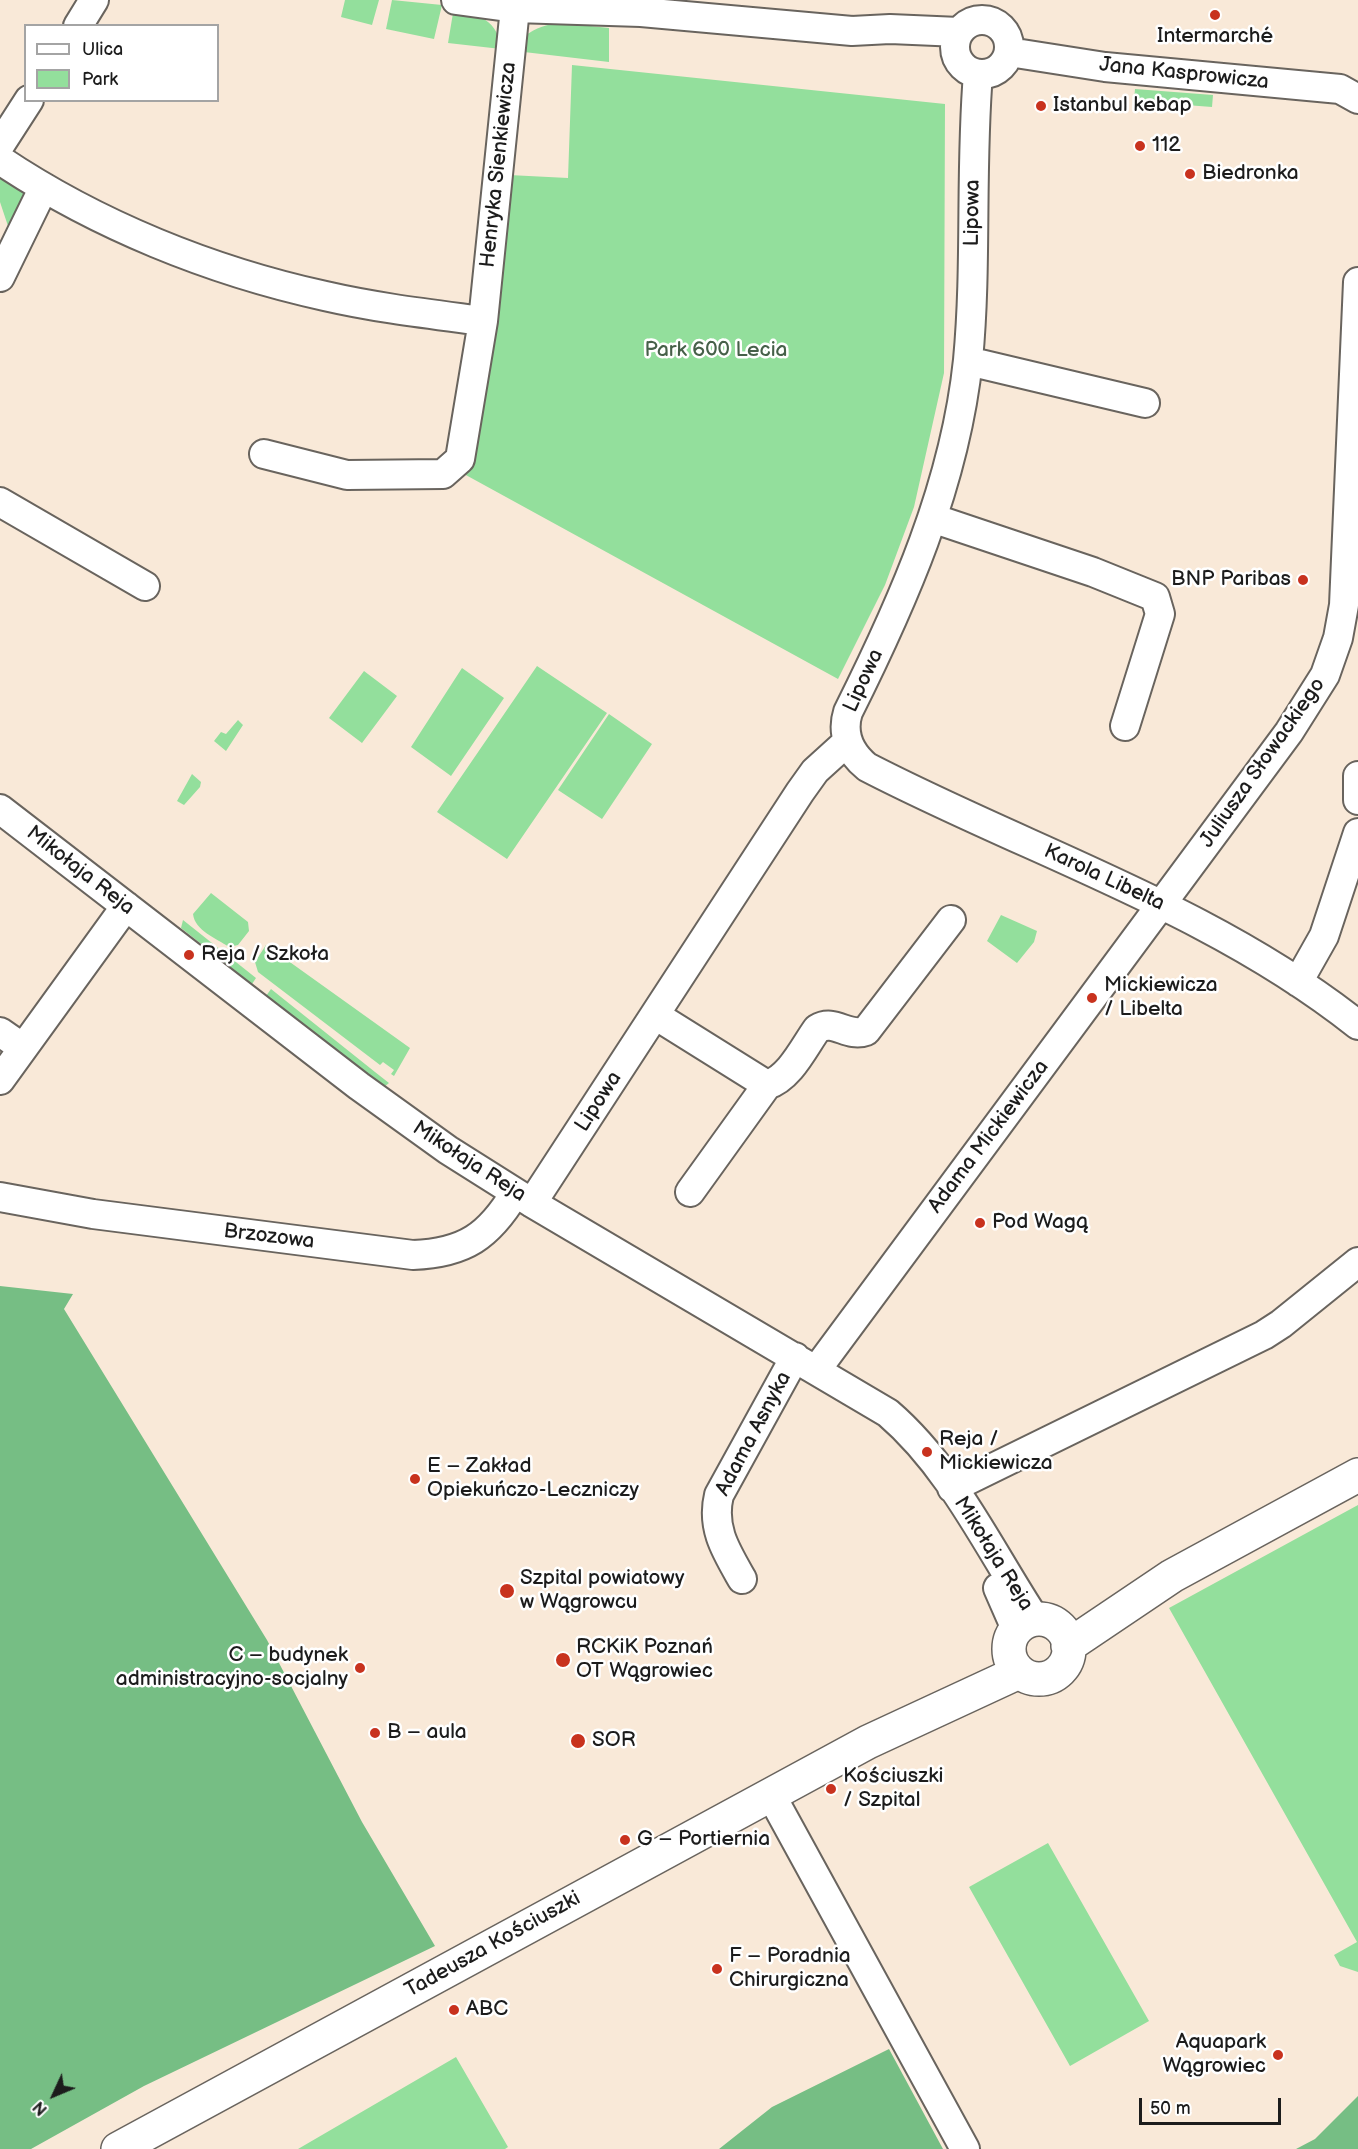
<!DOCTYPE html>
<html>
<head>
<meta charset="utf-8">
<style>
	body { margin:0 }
	#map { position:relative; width:1358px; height:2149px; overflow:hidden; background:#f9e9d8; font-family:"Balsamiq Sans",sans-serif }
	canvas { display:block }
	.legend { position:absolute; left:24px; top:24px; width:195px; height:78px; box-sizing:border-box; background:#fff; border:2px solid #a4a4a4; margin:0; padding:8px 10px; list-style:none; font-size:18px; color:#1c1c1c }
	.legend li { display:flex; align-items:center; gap:12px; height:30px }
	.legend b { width:30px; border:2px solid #a4a4a4 }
	.north { position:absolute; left:24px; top:2065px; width:60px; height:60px; -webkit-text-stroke:4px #fff; paint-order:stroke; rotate:226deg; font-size:16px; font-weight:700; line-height:24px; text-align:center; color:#1c1c1c }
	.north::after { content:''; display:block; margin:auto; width:21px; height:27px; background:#1c1c1c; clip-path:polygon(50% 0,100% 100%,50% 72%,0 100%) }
	.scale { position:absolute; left:1139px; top:2098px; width:142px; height:27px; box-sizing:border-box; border:3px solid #1c1c1c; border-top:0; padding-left:8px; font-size:18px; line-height:21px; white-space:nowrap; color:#1c1c1c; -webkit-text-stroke:4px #fff; paint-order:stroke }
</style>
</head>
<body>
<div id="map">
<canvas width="1358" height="2149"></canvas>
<ul class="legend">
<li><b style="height:8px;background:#fff"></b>Ulica</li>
<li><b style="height:16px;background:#93df9c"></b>Park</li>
</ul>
<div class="north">N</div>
<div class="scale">50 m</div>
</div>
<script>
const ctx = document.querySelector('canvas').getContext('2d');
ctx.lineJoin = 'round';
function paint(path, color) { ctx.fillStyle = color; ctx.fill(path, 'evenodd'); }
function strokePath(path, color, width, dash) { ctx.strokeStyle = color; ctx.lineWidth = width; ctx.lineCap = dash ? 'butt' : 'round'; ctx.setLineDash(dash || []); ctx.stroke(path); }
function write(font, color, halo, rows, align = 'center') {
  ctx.font = font + ' "Balsamiq Sans",sans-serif'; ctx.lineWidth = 5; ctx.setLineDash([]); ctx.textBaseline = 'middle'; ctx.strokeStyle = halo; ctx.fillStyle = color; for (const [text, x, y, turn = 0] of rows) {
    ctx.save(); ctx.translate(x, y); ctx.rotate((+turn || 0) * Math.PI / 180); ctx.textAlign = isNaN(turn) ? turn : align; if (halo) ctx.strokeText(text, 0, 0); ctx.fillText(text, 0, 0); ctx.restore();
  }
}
const green = new Path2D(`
	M345 0H379L372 25 341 17Z
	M392 0 442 5 434 39 386 29Z
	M454 7C479 15 498 20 501 49L448 43Z
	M563 23 609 28V62L524 52V37C536 27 547 24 563 23Z
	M572 65 945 104 944 373 914 507 885 585 838 679 464 474 509 175 568 178Z
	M1135 89 1213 95 1212 107 1134 101Z
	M5 175 24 191 25 199 11 235 0 202V178Z
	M537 666 607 713 507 859 437 812Z
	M462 668 504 698 451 776 411 747Z
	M364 671 397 696 362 743 329 718Z
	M609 714 652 744 602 819 558 790Z
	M238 720 243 725 226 751 214 741 221 732 226 734Z
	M192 774 201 782 200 787 184 805 177 801Z
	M211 893 248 922 249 931 238 945 229 947C216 938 195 931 193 914Z
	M1001 915 1037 931 1034 942 1017 963 987 941Z
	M183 920 256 978 252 984 181 928Z
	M266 945 410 1048 394 1076 391 1074 394 1070 383 1062 380 1065 258 972 255 962Z
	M271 989 375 1072 389 1083 384 1087 266 996Z
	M1358 1505V1972L1340 1966 1334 1955 1357 1942 1169 1608Z
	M1048 1843 1149 2021 1070 2066 969 1887Z
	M456 2057 508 2147 505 2149H298Z`);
const forest = new Path2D(`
	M0 1286 73 1294 64 1309 267 1640 362 1822 435 1946 144 2086 31 2149H0Z
	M889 2049 943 2149H719L772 2107Z
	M1358 2096V2149H1296L1315 2139Z`);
const minor = new Path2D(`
	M456 0 515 8 641 12 852 31 890 29 959 32
	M955 47a27 27 0 1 1 54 0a27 27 0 1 1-54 0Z
	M78 26 94 0
	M1009 52 1105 67 1340 89 1358 99
	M978 74C970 169 977 265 968 360 955 485 903 602 848 712 841 734 850 753 867 767 1031 852 1212 909 1358 1025
	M0 145 29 100
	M0 160C97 225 211 271 325 296 377 308 430 314 483 321
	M0 277 43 189
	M968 361 1145 403
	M264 454 347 475 443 474 460 459 483 321 515 8
	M0 502 145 586
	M932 518 1093 572 1155 597 1160 614 1125 726
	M1358 776V800
	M0 809 359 1086 448 1150 532 1203 888 1413C952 1468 989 1549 1035 1619
	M1298 982 1324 936 1358 833
	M655 1015 767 1085C790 1078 804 1047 817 1029 835 1018 847 1038 866 1031L951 920
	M0 1032 23 1048
	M0 1080 126 906
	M690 1192 767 1085
	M0 1197 93 1214 413 1255C465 1253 489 1236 515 1193
	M532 1203 800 792 815 771 847 742
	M817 1369 1289 732 1325 675 1338 638 1344 605 1358 282
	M952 1488 1264 1335 1281 1324 1358 1262
	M742 1579C726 1551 711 1528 719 1495L795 1357
	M998 1588 1016 1629
	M771 1795 965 2149`);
const major = new Path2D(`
	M1009 1649a30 30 0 1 1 60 0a30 30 0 1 1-60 0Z
	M1068 1646 1172 1576 1358 1475
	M118 2149 868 1742 1019 1672`);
const markers = [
	[1215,15,6,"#c8321e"],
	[1041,106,6,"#c8321e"],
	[1140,146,6,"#c8321e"],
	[1190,174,6,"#c8321e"],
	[1303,580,6,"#c8321e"],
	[189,955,6,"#c8321e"],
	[1092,998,6,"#c8321e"],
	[980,1223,6,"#c8321e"],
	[927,1452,6,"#c8321e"],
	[415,1479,6,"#c8321e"],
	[507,1591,8,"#c8321e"],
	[563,1660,8,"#c8321e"],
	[360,1668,6,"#c8321e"],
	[375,1733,6,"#c8321e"],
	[578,1741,8,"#c8321e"],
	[831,1789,6,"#c8321e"],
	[625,1840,6,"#c8321e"],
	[717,1969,6,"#c8321e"],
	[454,2010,6,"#c8321e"],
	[1278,2055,6,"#c8321e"]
];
const poiNames = [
	["Intermarché",1215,37,"center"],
	["Istanbul kebap",1053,106],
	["112",1152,146],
	["Biedronka",1202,174],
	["BNP Paribas",1291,580,"right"],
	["Reja / Szkoła",201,955],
	["Mickiewicza",1104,986],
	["/ Libelta",1104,1010],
	["Pod Wagą",992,1223],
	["Reja /",939,1440],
	["Mickiewicza",939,1464],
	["E – Zakład",427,1467],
	["Opiekuńczo-Leczniczy",427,1491],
	["Szpital powiatowy",520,1579],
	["w Wągrowcu",520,1603],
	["RCKiK Poznań",576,1648],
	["OT Wągrowiec",576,1672],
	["C – budynek",348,1656,"right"],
	["administracyjno-socjalny",348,1680,"right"],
	["B – aula",387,1733],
	["SOR",592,1741],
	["Kościuszki",843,1777],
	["/ Szpital",843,1801],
	["G – Portiernia",637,1840],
	["F – Poradnia",729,1957],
	["Chirurgiczna",729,1981],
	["ABC",466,2010],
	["Aquapark",1266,2043,"right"],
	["Wągrowiec",1266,2067,"right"]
];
const streetNames = [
	["Jana Kasprowicza",1184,74,6],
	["Henryka Sienkiewicza",499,165,-84],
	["Lipowa",973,213,-89],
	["Lipowa",864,681,-65],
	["Juliusza Słowackiego",1263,763,-55],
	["Mikołaja Reja",80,871,38],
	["Karola Libelta",1104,878,25],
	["Lipowa",599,1102,-57],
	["Adama Mickiewicza",989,1137,-53],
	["Mikołaja Reja",469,1162,33],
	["Brzozowa",269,1237,7],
	["Adama Asnyka",754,1434,-62],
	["Mikołaja Reja",993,1554,58],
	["Tadeusza Kościuszki",493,1945,-29]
];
const parkNames = [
	["Park 600 Lecia",716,351]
];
paint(green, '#93df9c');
paint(forest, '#76be84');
strokePath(minor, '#69645e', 32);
strokePath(major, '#69645e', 36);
strokePath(minor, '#fff', 28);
strokePath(major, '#fff', 33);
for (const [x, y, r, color] of markers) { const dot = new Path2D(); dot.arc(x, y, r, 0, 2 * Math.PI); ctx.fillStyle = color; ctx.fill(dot); strokePath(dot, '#fff', 2); }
write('21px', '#1c1c1c', '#fff', poiNames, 'left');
write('21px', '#1c1c1c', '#fff', streetNames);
write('21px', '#466049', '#fff', parkNames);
</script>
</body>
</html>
